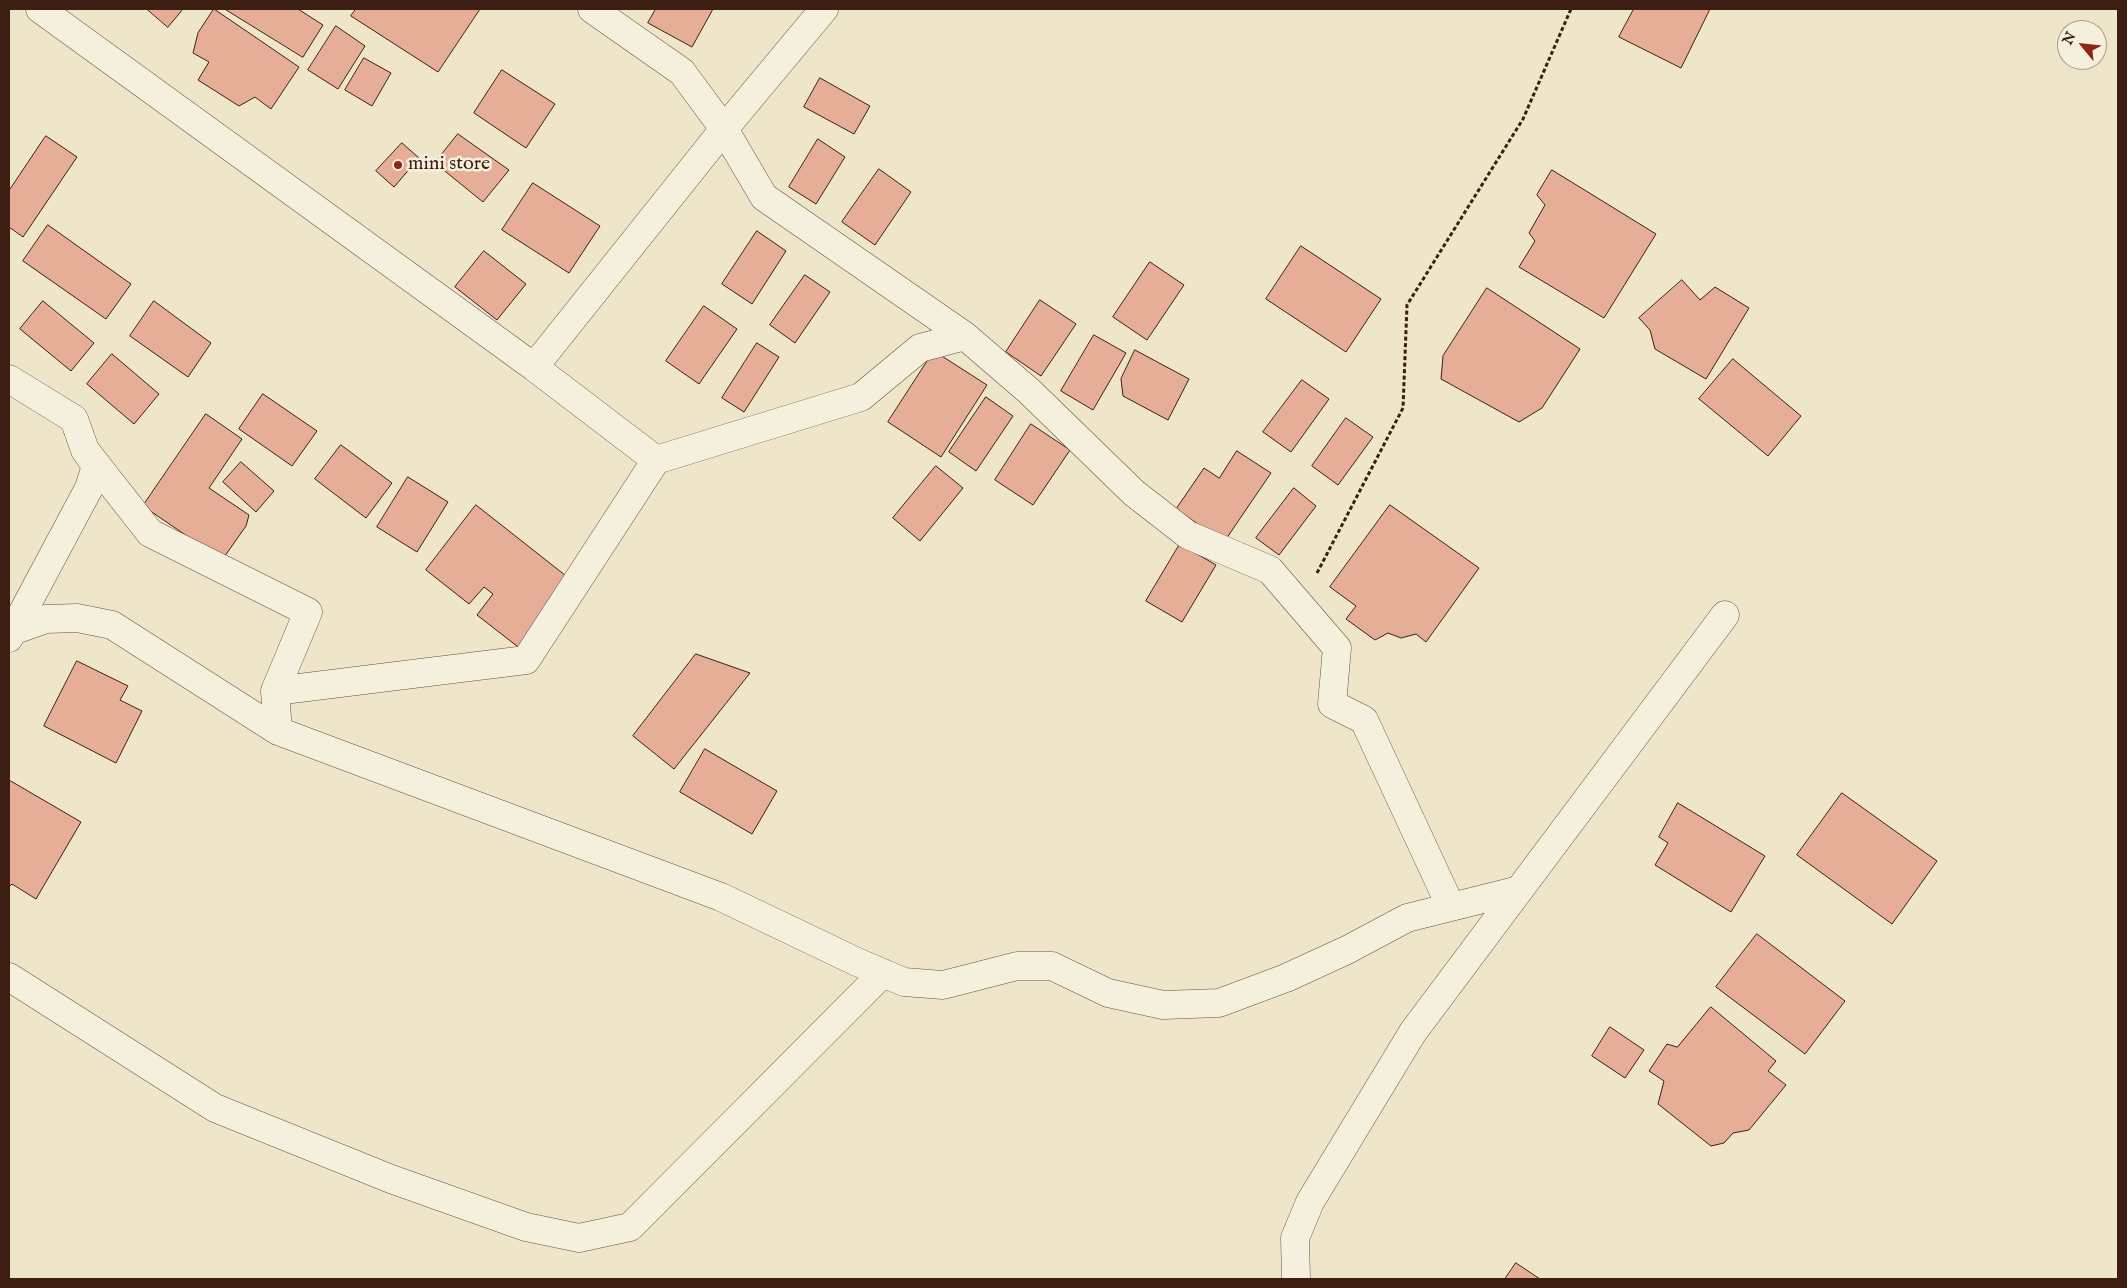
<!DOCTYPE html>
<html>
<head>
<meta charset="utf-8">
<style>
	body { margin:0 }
	#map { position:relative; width:2127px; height:1288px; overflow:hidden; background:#efe6ca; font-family:"IM FELL English",serif }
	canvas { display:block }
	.frame { position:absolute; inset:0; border:10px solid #3c1f12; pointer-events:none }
	.north { position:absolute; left:2057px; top:20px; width:50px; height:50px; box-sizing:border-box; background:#f5efdd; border:1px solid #ab9c8c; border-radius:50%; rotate:298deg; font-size:14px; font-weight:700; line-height:20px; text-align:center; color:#3c1f12 }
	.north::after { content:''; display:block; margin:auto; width:18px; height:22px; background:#8f2418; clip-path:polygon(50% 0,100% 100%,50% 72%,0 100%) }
</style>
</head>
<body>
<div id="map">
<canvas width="2127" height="1288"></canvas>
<div class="frame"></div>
<div class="north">N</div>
</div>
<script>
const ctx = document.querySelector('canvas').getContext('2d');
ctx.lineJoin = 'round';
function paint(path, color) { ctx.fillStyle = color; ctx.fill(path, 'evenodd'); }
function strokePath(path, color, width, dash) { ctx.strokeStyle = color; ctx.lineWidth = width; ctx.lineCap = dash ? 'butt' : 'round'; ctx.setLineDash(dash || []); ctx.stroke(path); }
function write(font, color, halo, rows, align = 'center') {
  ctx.font = font + ' "IM FELL English",serif'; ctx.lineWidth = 5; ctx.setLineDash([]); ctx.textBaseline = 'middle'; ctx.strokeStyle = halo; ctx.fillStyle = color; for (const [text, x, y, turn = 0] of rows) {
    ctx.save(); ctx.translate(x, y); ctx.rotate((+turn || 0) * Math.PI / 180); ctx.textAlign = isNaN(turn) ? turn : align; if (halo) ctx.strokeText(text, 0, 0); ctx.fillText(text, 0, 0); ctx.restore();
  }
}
const building = new Path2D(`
	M147 9H183L168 27Z
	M214 9 299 67 271 109 255 97 239 106 198 80 209 62 193 53 198 33Z
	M225 9H298L323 25 303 57Z
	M356 9H480L438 72 351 16Z
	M656 9H713L692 47 648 23Z
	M1634 9H1710L1681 68 1619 37Z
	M336 26 365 46 338 89 308 70Z
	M364 58 391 73 372 106 345 90Z
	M502 70 555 104 526 148 474 113Z
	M820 78 870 106 854 134 804 107Z
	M458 134 509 170 483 202 435 163Z
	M46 136 77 157 23 237 9 227V191Z
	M818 139 845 157 816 204 789 187Z
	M402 143 419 158 394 187 376 171Z
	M879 169 911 192 875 245 842 222Z
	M1552 170 1656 234 1604 318 1519 267 1535 241 1529 233 1545 205 1537 195Z
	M533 183 600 226 569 273 502 230Z
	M48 225 131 284 106 319 23 261Z
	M757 231 786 251 752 304 722 284Z
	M1301 246 1381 299 1346 352 1266 299Z
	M484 251 526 284 497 320 455 287Z
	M1150 262 1184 285 1147 340 1113 317Z
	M805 275 830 292 795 343 770 325Z
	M1682 280 1700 300 1715 287 1749 308 1706 379 1655 349 1650 330 1639 318Z
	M1487 288 1580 349 1542 408 1519 422 1441 379 1443 356Z
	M1040 300 1076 324 1041 376 1006 352Z
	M43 301 94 343 71 371 20 329Z
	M154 301 211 343 188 377 130 336Z
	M704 306 737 329 699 384 666 361Z
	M1094 335 1126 353 1093 410 1061 391Z
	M757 343 779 357 744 412 722 398Z
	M1135 350 1189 379 1168 420 1123 396 1121 379Z
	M934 351 987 385 941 457 888 422Z
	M112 354 159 394 134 424 87 384Z
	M1733 359 1801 416 1768 456 1699 399Z
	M1302 380 1329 399 1291 452 1263 432Z
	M263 394 317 431 292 466 239 429Z
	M986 397 1013 416 976 471 949 452Z
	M206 414 242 439 209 488 249 515 246 526 222 560 143 506Z
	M1346 418 1373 437 1338 485 1312 466Z
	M1031 424 1070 450 1033 505 995 480Z
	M341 445 392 483 366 518 315 479Z
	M1237 451 1271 473 1224 542 1176 509 1204 468 1219 478Z
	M241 462 274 491 256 512 223 482Z
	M936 466 963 488 920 541 893 518Z
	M408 477 448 502 417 552 377 527Z
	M1294 488 1316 506 1279 555 1256 538Z
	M476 505 575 583 522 650 477 615 493 594 484 587 469 604 426 570Z
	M1390 505 1479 568 1426 642 1416 634 1401 638 1388 633 1375 640 1346 619 1356 606 1330 587Z
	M1180 544 1216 565 1182 622 1146 601Z
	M696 654 750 673 674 769 633 736Z
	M77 661 128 686 120 700 142 711 116 763 44 726Z
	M705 749 777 791 752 834 680 792Z
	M9 780 81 822 36 899 12 884 9 887Z
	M1842 793 1937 861 1892 924 1797 855Z
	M1678 803 1765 856 1731 912 1655 865 1668 843 1659 837Z
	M1757 934 1845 1001 1805 1054 1716 987Z
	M1711 1007 1776 1061 1768 1071 1786 1085 1749 1130 1733 1133 1724 1143 1711 1146 1658 1104 1664 1081 1649 1071 1667 1044 1677 1047Z
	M1610 1027 1644 1050 1625 1078 1592 1056Z
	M1516 1263 1540 1279H1505Z`);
const path = new Path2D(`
	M1317 573 1403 408 1407 305 1523 119 1571 9`);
const minor = new Path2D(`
	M40 9 534 367 656 460
	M592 9 682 72 724 129 764 197 965 336
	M534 367 724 129 824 9
	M9 379 74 419 85 450 96 466 89 488 9 638
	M85 450 150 533 308 612 275 691
	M9 632 46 619 77 618 112 625 278 731 721 897 857 962 904 982 943 985 1017 966H1052L1108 993 1163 1005 1219 1003 1286 978 1347 950 1407 918 1519 890
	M278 731 275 691 526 660 656 460 861 397 920 348 965 336 1029 391 1134 493 1188 535 1270 570 1337 648 1332 704 1364 720 1451 907
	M9 977 215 1108 391 1179 526 1227 579 1238 630 1227 883 973
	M1296 1279 1295 1238 1310 1202 1413 1032 1725 615`);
const markers = [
	[398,165,5,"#8f2418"]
];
const poiNames = [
	["mini store",408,165]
];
paint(building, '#e7ae97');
strokePath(building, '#3c1f12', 1);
strokePath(minor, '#695140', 29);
strokePath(path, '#3c1f12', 3, [4, 2.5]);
strokePath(minor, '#f5efdd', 28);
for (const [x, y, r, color] of markers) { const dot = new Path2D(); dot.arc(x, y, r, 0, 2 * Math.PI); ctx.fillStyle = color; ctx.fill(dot); strokePath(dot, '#f5efdd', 2); }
write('20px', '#3c1f12', '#f5efdd', poiNames, 'left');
</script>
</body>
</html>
